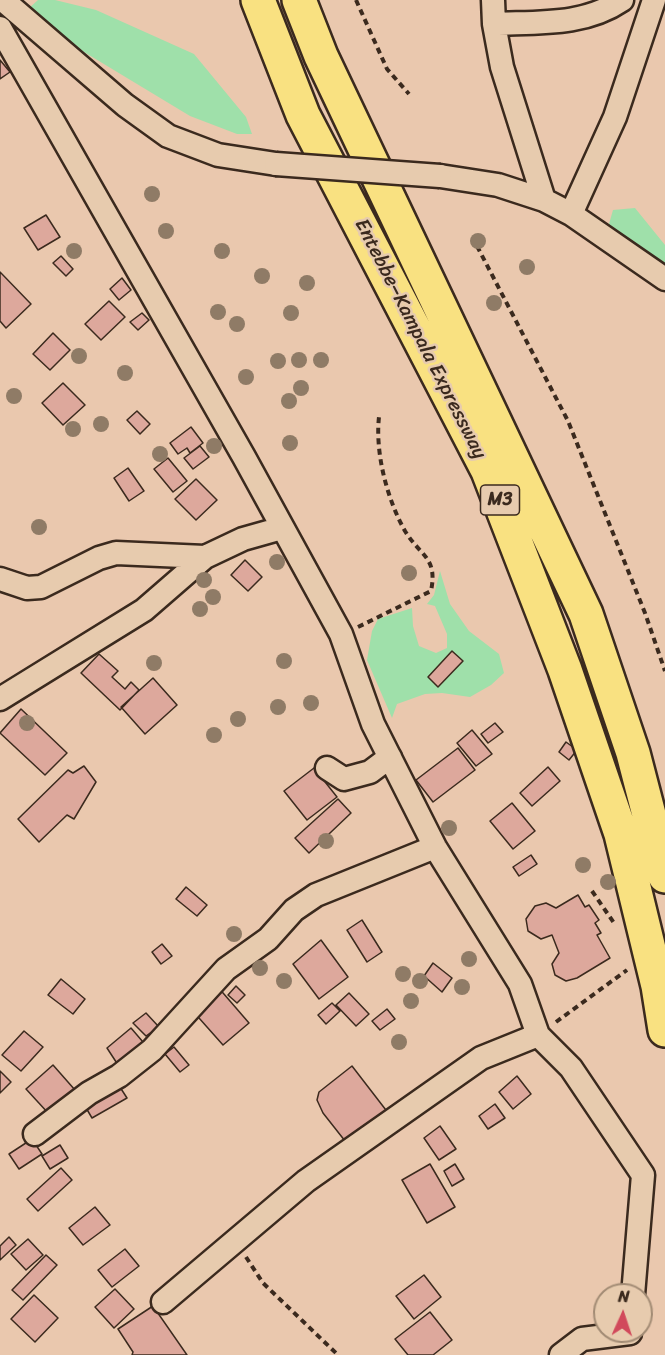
<!DOCTYPE html>
<html>
<head>
<meta charset="utf-8">
<style>
	body { margin:0 }
	#map { position:relative; width:665px; height:1355px; overflow:hidden; background:#eac8ae; font-family:Sriracha,sans-serif }
	canvas { display:block }
	.north { position:absolute; left:593px; top:1283px; width:60px; height:60px; box-sizing:border-box; background:#e7cbae; border:2px solid #a28b74; border-radius:50%; rotate:3deg; font-size:16px; font-weight:700; line-height:24px; text-align:center; color:#3b2a1e }
	.north::after { content:''; display:block; margin:auto; width:21px; height:27px; background:#d1495b; clip-path:polygon(50% 0,100% 100%,50% 72%,0 100%) }
</style>
</head>
<body>
<div id="map">
<canvas width="665" height="1355"></canvas>
<div class="north">N</div>
</div>
<script>
const ctx = document.querySelector('canvas').getContext('2d');
ctx.lineJoin = 'round';
function paint(path, color) { ctx.fillStyle = color; ctx.fill(path, 'evenodd'); }
function strokePath(path, color, width, dash) { ctx.strokeStyle = color; ctx.lineWidth = width; ctx.lineCap = dash ? 'butt' : 'round'; ctx.setLineDash(dash || []); ctx.stroke(path); }
function write(font, color, halo, rows, align = 'center') {
  ctx.font = font + ' Sriracha,sans-serif'; ctx.lineWidth = 5; ctx.setLineDash([]); ctx.textBaseline = 'middle'; ctx.strokeStyle = halo; ctx.fillStyle = color; for (const [text, x, y, turn = 0] of rows) {
    ctx.save(); ctx.translate(x, y); ctx.rotate((+turn || 0) * Math.PI / 180); ctx.textAlign = isNaN(turn) ? turn : align; if (halo) ctx.strokeText(text, 0, 0); ctx.fillText(text, 0, 0); ctx.restore();
  }
}
const green = new Path2D(`
	M38 0H55L96 10 194 54 246 117 252 134H237L190 116 31 20 27 10Z
	M635 208 665 245V271L607 231 613 210Z
	M440 571 450 604 469 631 499 654 504 673 491 685 470 697 442 693 425 694 397 704 392 718 367 660 372 631 378 619 412 608 413 626 419 646 436 653 447 648V634L435 606 427 604 434 595Z`);
const building = new Path2D(`
	M0 60 10 72 0 79Z
	M46 215 60 237 38 250 24 228Z
	M61 256 73 269 66 276 53 263Z
	M0 272 31 304 6 328 0 321Z
	M122 278 131 290 119 300 110 289Z
	M109 301 125 317 101 340 85 324Z
	M142 313 149 320 138 330 130 322Z
	M53 333 70 350 50 370 33 354Z
	M63 383 85 405 63 425 42 403Z
	M137 411 150 424 140 434 127 420Z
	M191 427 203 443 190 453 187 448 178 454 170 443Z
	M200 446 209 457 193 469 184 458Z
	M168 458 187 481 173 492 154 469Z
	M128 468 144 491 129 501 114 478Z
	M196 479 217 500 196 520 175 499Z
	M245 560 262 577 248 591 231 575Z
	M452 651 463 661 438 687 428 677Z
	M99 654 118 671 112 677 125 689 131 682 139 690 120 710 81 673Z
	M153 678 177 705 145 734 121 707Z
	M21 709 67 753 45 775 0 733Z
	M495 723 503 732 488 743 481 734Z
	M472 730 492 754 476 766 457 743Z
	M566 742 577 750 569 760 559 752Z
	M458 748 475 770 433 802 416 780Z
	M84 766 96 782 74 819 67 815 39 842 18 819 68 770 73 773Z
	M548 767 560 781 532 806 520 793Z
	M314 768 337 797 307 820 284 791Z
	M338 799 351 813 309 853 295 838Z
	M512 803 535 831 513 849 490 821Z
	M531 855 537 864 519 876 513 867Z
	M186 887 207 905 197 916 176 899Z
	M578 895 585 907 589 905 599 920 595 923 601 933 597 935 610 958 577 978 566 981 555 975 552 964 559 953 552 935 541 939 528 931 526 919 535 906 546 903 556 908Z
	M362 920 382 952 367 962 347 930Z
	M321 940 348 977 319 999 293 964Z
	M162 944 172 956 161 964 152 952Z
	M433 963 452 978 442 992 424 976Z
	M61 979 85 999 73 1014 48 995Z
	M217 986 249 1023 223 1045 191 1009Z
	M236 986 245 995 237 1003 228 995Z
	M349 993 369 1014 356 1026 336 1005Z
	M332 1003 340 1011 326 1024 318 1015Z
	M387 1009 395 1019 380 1030 372 1021Z
	M146 1013 159 1027 146 1036 133 1023Z
	M131 1028 149 1049 122 1071 107 1048Z
	M24 1031 43 1047 21 1071 2 1055Z
	M174 1047 189 1065 180 1072 165 1054Z
	M53 1065 75 1090 49 1114 26 1089Z
	M352 1066 389 1114 349 1146 323 1113 317 1100 319 1092Z
	M0 1071 11 1082 0 1093Z
	M517 1076 531 1094 513 1109 499 1092Z
	M116 1081 127 1098 92 1118 82 1101Z
	M495 1104 505 1118 488 1129 479 1116Z
	M440 1126 456 1149 439 1160 424 1138Z
	M32 1139 42 1154 19 1169 9 1154Z
	M60 1145 68 1158 50 1169 42 1156Z
	M430 1164 455 1207 427 1223 402 1180Z
	M455 1164 464 1179 452 1186 444 1171Z
	M61 1168 72 1180 38 1211 27 1199Z
	M95 1207 110 1225 83 1245 69 1228Z
	M9 1237 16 1245 0 1260V1246Z
	M28 1239 43 1255 26 1270 11 1254Z
	M125 1249 139 1266 112 1287 98 1270Z
	M46 1255 57 1265 23 1300 12 1290Z
	M424 1275 441 1297 414 1319 396 1296Z
	M115 1289 134 1309 114 1328 95 1307Z
	M34 1295 58 1318 35 1342 11 1319Z
	M153 1306 187 1355H132L133 1352 118 1329Z
	M430 1312 452 1340 433 1355H408L395 1339Z`);
const path = new Path2D(`
	M356 0 387 69 409 94
	M477 246 568 421 645 613 665 671
	M358 627 431 591C438 557 420 556 405 531 387 499 375 453 379 417
	M592 891 614 923
	M556 1022 627 970
	M246 1257 263 1283 338 1355`);
const street = new Path2D(`
	M3 0 125 105 168 136 218 155 276 164
	M493 0 494 24C538 22 584 26 622 0
	M494 24 502 67 544 200
	M0 28 244 457 341 634 373 724 435 847 520 984 538 1035 571 1068 643 1175 633 1295
	M440 176 498 185 544 200 571 214 665 279
	M571 214 615 117 654 0
	M0 579 27 588 41 587 99 558 116 553 205 557 243 539 282 528
	M0 699 144 610 205 557
	M327 768 344 779 370 772 390 757
	M35 1134 89 1093 119 1076 152 1050 226 969 268 939 294 910 316 895 435 847
	M163 1302 306 1181 481 1058 538 1035
	M561 1355 582 1339 630 1333`);
const highway = new Path2D(`
	M258 0 303 115 488 471 565 670 621 834 658 986 665 1030
	M299 0 321 56 586 614 633 753 665 876`);
const streetBridge = new Path2D(`
	M276 164 440 176`);
const trees = [
	[152,194],
	[166,231],
	[478,241],
	[74,251],
	[222,251],
	[527,267],
	[262,276],
	[307,283],
	[494,303],
	[218,312],
	[291,313],
	[237,324],
	[79,356],
	[299,360],
	[321,360],
	[278,361],
	[125,373],
	[246,377],
	[301,388],
	[14,396],
	[289,401],
	[101,424],
	[73,429],
	[290,443],
	[214,446],
	[160,454],
	[39,527],
	[277,562],
	[409,573],
	[204,580],
	[213,597],
	[200,609],
	[284,661],
	[154,663],
	[311,703],
	[278,707],
	[238,719],
	[27,723],
	[214,735],
	[449,828],
	[326,841],
	[583,865],
	[608,882],
	[234,934],
	[469,959],
	[260,968],
	[403,974],
	[284,981],
	[420,981],
	[462,987],
	[411,1001],
	[399,1042]
];
const shields = [
	[500,500,39]
];
const shieldNames = [
	["M3",500,500]
];
const streetNames = [
	["Entebbe–Kampala Expressway",420,339,63]
];
paint(green, '#9fe0aa');
paint(building, '#dda89c');
strokePath(building, '#3b2a1e', 1.5);
strokePath(street, '#3b2a1e', 27);
strokePath(highway, '#3b2a1e', 38);
strokePath(path, '#3b2a1e', 4, [6, 4.5]);
strokePath(street, '#e7cbae', 22);
strokePath(highway, '#f9e181', 33);
strokePath(streetBridge, '#3b2a1e', 27, []);
strokePath(streetBridge, '#e7cbae', 22);
ctx.fillStyle = '#8f7b66';
for (const [x, y] of trees) { ctx.beginPath(); ctx.arc(x, y, 8, 0, 2 * Math.PI); ctx.fill(); }
for (const [x, y, w] of shields) { const box = new Path2D(); box.roundRect(x - w / 2, y - 15, w, 30, 4.5); ctx.fillStyle = '#e7cbae'; ctx.fill(box); strokePath(box, '#3b2a1e', 1.5); }
write('bold 18px', '#3b2a1e', null, shieldNames);
write('20px', '#3b2a1e', '#e7cbae', streetNames);
</script>
</body>
</html>
